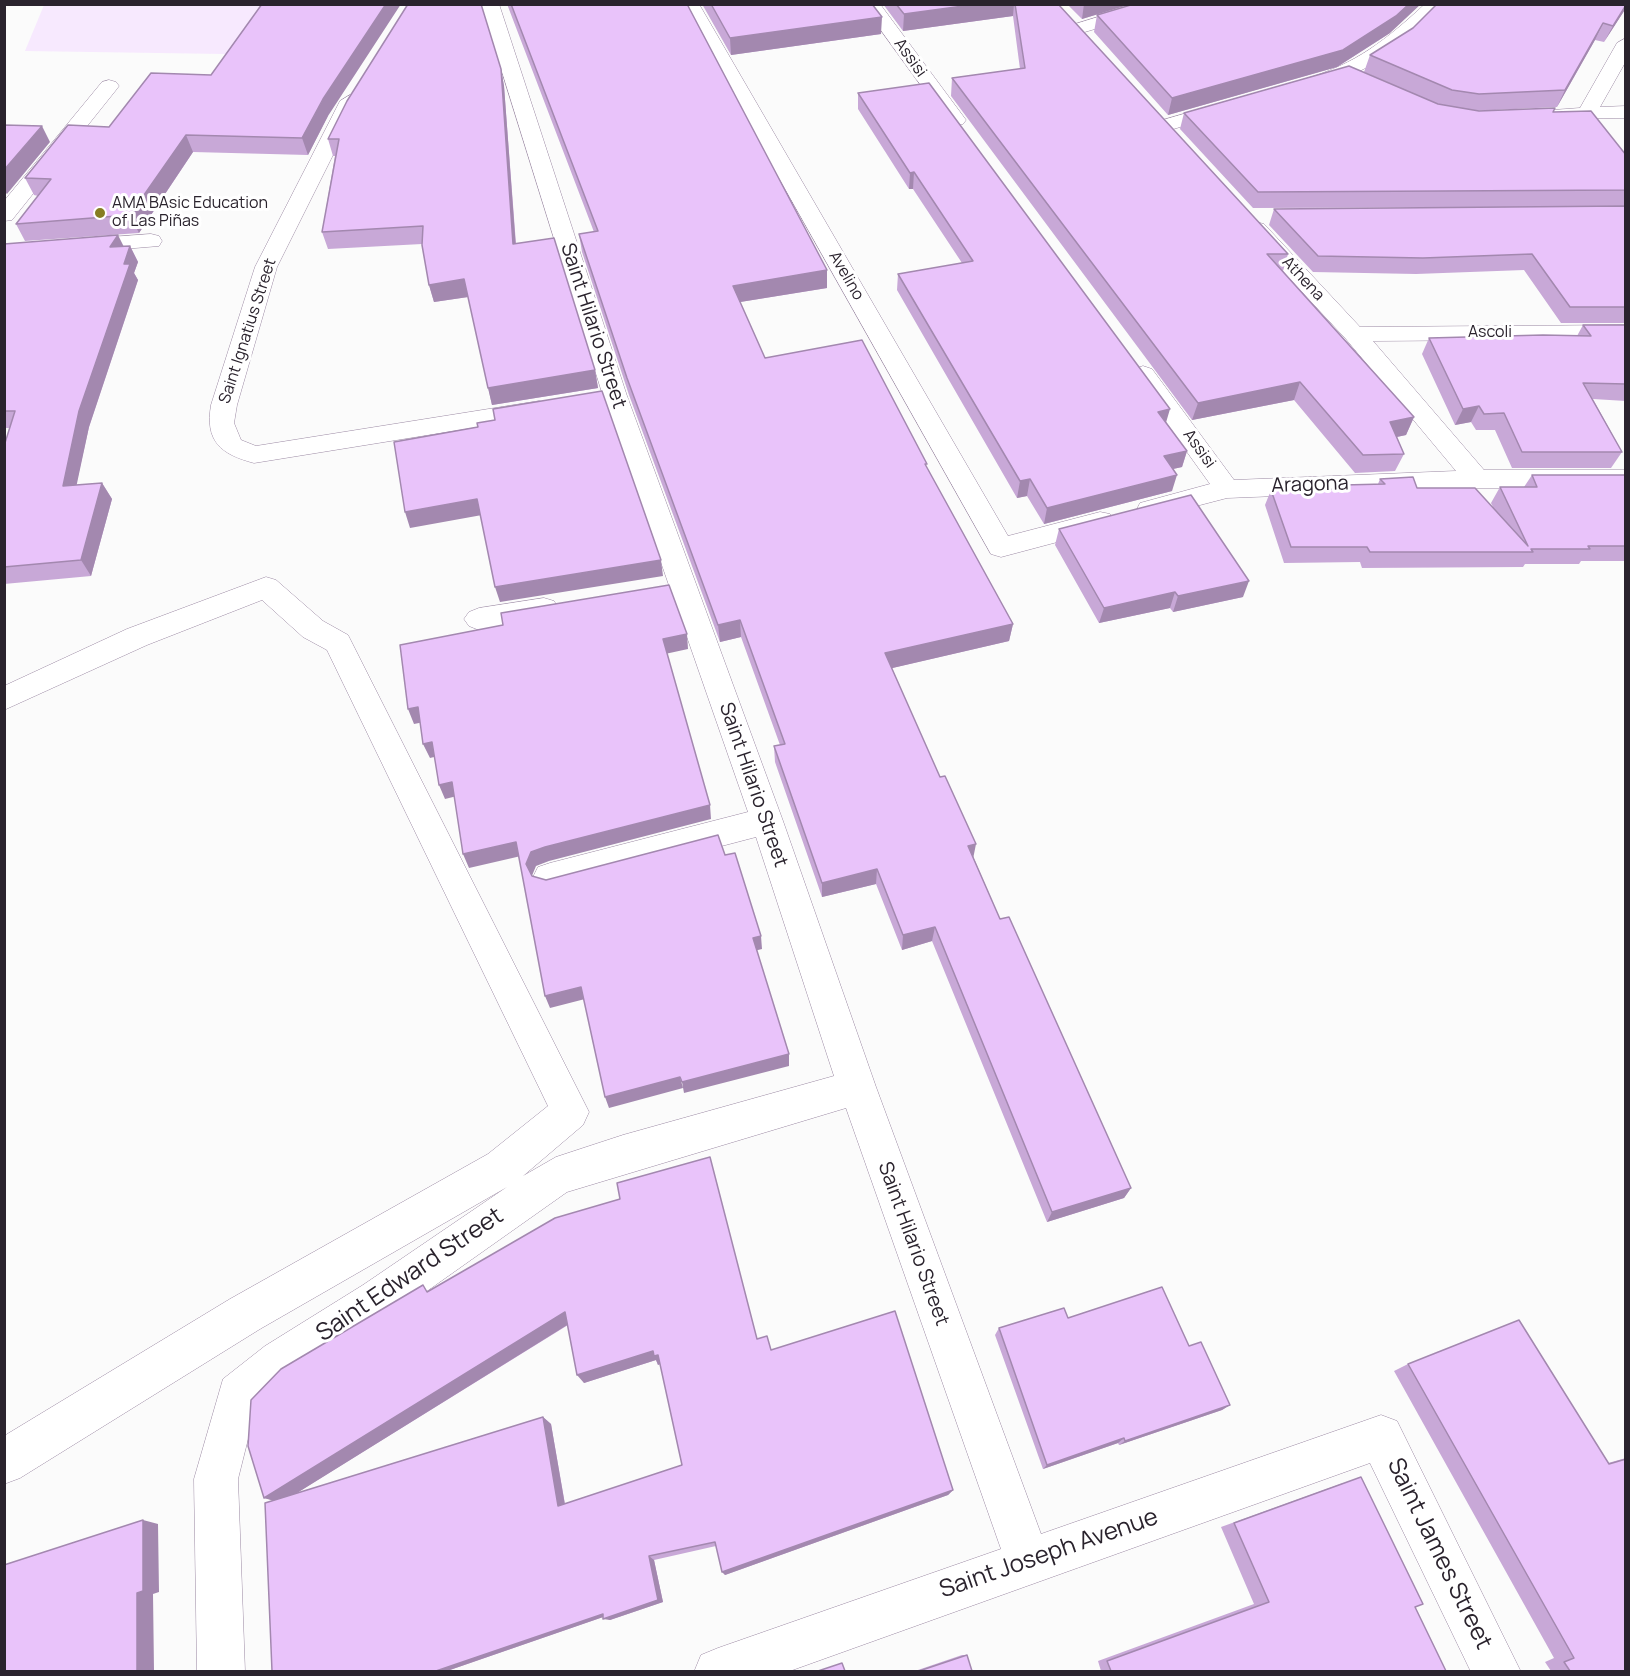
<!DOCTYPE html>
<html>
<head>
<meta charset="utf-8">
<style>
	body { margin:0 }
	#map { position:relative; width:1630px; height:1676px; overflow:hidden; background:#fbfbfb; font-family:Manrope,sans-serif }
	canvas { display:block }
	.frame { position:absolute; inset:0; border:6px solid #2a232d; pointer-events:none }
</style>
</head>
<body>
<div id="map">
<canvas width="1630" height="1676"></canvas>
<div class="frame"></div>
</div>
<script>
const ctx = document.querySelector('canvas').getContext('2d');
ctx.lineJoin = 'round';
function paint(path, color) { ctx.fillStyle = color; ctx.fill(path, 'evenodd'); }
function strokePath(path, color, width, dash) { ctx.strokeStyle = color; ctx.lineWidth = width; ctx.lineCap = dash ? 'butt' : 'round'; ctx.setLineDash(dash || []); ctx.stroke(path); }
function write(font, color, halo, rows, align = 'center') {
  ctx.font = font + ' Manrope,sans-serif'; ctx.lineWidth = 6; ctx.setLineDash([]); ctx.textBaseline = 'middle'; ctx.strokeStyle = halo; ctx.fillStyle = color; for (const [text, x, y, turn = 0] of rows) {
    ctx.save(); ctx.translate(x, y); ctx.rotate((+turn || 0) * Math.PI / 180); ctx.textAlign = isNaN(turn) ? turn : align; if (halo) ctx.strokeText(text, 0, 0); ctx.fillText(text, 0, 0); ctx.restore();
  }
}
const built = new Path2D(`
	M44 5H329L290 55 25 51Z`);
const minor = new Path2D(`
	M481 4H499L627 396 783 821 876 1087 1041 1534 1381 1415 1397 1421 1521 1672H1471L1370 1463 787 1672H694L701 1655 718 1648 1001 1549 846 1108 567 1192 393 1315 295 1376 256 1407 238 1479 245 1672H197L194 1479 223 1379 265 1346 363 1285 507 1187 260 1329 20 1478 4 1484V1436L230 1299 488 1154 548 1106 327 650 303 637 262 600 147 645 4 710V686L127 629 266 577 276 580 323 621 348 635 589 1112 583 1125 523 1176 556 1157 623 1135 834 1076 756 837 550 891 538 887 533 877 538 867 550 863 748 812 603 396Z
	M681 4H699L1008 536 1100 512 1110 514 1114 521 1110 528 1001 557 991 554Z
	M862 4H880L966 120 963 124H949Z
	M1140 4H1169L1166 8 1078 34 1069 29 1072 25Z
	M1425 4H1445C1415 44 1359 77 1312 89L1302 83 1305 79C1356 64 1386 40 1425 4Z
	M1626 38V61L1600 107 1626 106V118L1539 119 1536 115 1539 111 1580 108 1617 43Z
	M109 80 116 82 119 86 116 90 12 220 4 221V201L102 82Z
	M350 95 360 101 277 267 237 405 234 423 241 440 256 446 539 401 548 403 552 409 548 415 539 417 254 463C220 454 205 441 211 405L255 267 340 101Z
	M1225 102 1232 104 1235 108 1232 112 1163 132 1156 130 1153 126 1156 122Z
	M1256 222 1264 224 1360 327 1626 325V339L1373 341 1484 470H1626V488H1477L1227 498 1150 518 1140 515 1137 509 1140 503 1210 484 1131 374 1134 369 1143 366 1152 369 1234 480 1456 471 1346 339 1248 234 1245 229 1248 224Z
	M151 234 159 236 162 241 159 246 4 259V245Z
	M544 598 554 601 558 608 554 615 479 630 469 626 464 619 469 612 479 608Z`);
const wall = new Path2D(`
	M507 4H687L827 270V288L740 302 765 358 927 468 1013 624 1009 641 892 668 1000 919 1131 1188 1124 1198 1047 1222 932 941 902 950 876 884 822 897 775 762 774 746 780 745 741 637 720 642 629 395 582 252 579 234 594 232Z
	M702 4H872L881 34 731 55Z
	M883 4H1058L1288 254 1283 271 1414 417 1406 435 1397 437 1404 454 1395 471 1355 473 1294 400 1192 420 951 96 952 78 1020 69 1013 16 903 31Z
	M1067 4H1131L1082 19Z
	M1626 4V8L1604 42 1595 40 1557 107 1474 111 1553 112 1626 155V323H1561L1524 270 1416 274 1313 272 1269 225 1274 209 1587 207 1253 208 1180 129 1184 113 1440 105 1364 72 1370 55 1413 28Z
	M1097 15 1390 33 1337 67 1168 115 1094 32Z
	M501 69 504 86 516 244 595 370 598 388 492 405 468 297 434 302 429 285 422 244 328 249 322 232 335 156H333L328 139Z
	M858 93 1166 422 1187 451 1182 467 1173 469 1172 491 1044 524 1027 496 1017 498 897 290 898 274 962 263 913 189H909L858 109Z
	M328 116 308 155 193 152 139 233 25 241 16 224 38 196 34 195 25 178 109 127Z
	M4 244 130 246 138 262 134 273 138 280 89 427 76 485 102 483 112 499 91 576 4 584V446L10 428H4Z
	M1583 325H1626V401L1593 399 1622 452 1611 468H1512L1495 430H1476L1471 422 1455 425 1422 354 1429 338 1577 336Z
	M1532 475H1626V561H1581L1579 564H1525L1523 567 1362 568 1360 562 1284 563 1265 505 1271 490 1341 489 1343 485 1378 484 1380 479 1493 507 1491 503 1500 487H1524Z
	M1059 529 1243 597 1173 612 1170 608 1099 623 1055 545Z
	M429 1291 757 1339 953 1490 948 1495 725 1575 716 1546 654 1560 663 1602 610 1620 603 1617 447 1671 273 1500 264 1498ZM568 1325 584 1383 656 1360 658 1365 660 1364 682 1465 565 1504 551 1424 543 1417 295 1494Z
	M1068 1318 1189 1346 1230 1405 1222 1410 1119 1445 1118 1443 1043 1469 995 1335 999 1328Z
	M1408 1364 1608 1463 1626 1458V1671H1551L1545 1662 1554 1658 1394 1371Z
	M1343 1483 1415 1607 1446 1671H1101L1098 1661 1254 1604 1221 1527Z
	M962 1655H967L972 1671H915Z`);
const shadedWall = new Path2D(`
	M386 4H401L328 116 308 155 302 138 323 99Z
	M978 4H1014L1013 16 903 31 904 14Z
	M1084 4H1131L1082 19Z
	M1409 4H1421L1390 33 1337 67 1168 115 1172 98Z
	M1626 5V8L1604 42 1613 26Z
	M882 17 881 34 731 55 730 38Z
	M1603 23 1595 40 1557 107 1565 90Z
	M501 69 504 86 517 262 513 244Z
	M42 126 50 142 7 194 4 191V170Z
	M186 135 193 152 139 233 130 215Z
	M914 172 913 189H909L910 173Z
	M118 235 126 251 110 247Z
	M130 246 138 262 134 273 138 280 89 427 73 502 63 486 79 411 124 264Z
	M827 270V288L734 303 733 286Z
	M464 279 468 297 434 302 429 285Z
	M595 370 598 388 492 405 488 388Z
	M1300 382 1294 400 1192 420 1198 403Z
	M1479 406 1471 422 1455 425 1463 409Z
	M1170 409 1165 426 1158 412Z
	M1414 417 1406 435 1382 440 1390 422Z
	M1187 451 1182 467 1159 472 1164 456Z
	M1177 475 1172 491 1044 524 1047 508Z
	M1030 479 1027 496 1017 498 1020 481Z
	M102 483 112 499 91 576 81 560Z
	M477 499 482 515 410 528 405 512Z
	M661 560 663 576 500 602 495 587Z
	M1249 581 1243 597 1173 612 1178 596Z
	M1175 592 1170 608 1099 623 1104 608Z
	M740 620 741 637 720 642 718 625Z
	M1013 624 1009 641 884 670 885 653Z
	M687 634 688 649 665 654 663 639Z
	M418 707 424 722 414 724 408 709Z
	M432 742 438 756 430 758 423 744Z
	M452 782 457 796 445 799 439 785Z
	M710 805 711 819 549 861 536 866 531 878 526 864 531 852 545 847Z
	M516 842 521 856 469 868 463 854Z
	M976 844 973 859 968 846Z
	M877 869 876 884 822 897V883Z
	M935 927 932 941 902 950 903 935Z
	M761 936 762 949 754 951 753 938Z
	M581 987 585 999 550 1008 545 996Z
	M789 1054V1066L684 1093 682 1082Z
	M680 1077 683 1088 609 1108 605 1097Z
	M1131 1188 1124 1198 1047 1222 1052 1212Z
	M565 1312 572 1322 281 1503 264 1498Z
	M653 1351 658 1355 662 1363 658 1365 656 1360 584 1383 577 1375Z
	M1230 1405 1222 1410 1119 1445 1125 1441Z
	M543 1417 551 1424 566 1511 558 1506Z
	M1124 1438 1118 1443 1043 1469 1047 1465Z
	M953 1490 948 1495 725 1575 722 1572Z
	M143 1520 158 1524 159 1592 153 1594 154 1671H137V1593Z
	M649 1556 654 1560 663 1602 610 1620 603 1619Z
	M603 1614 609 1615 447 1671H436Z`);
const building = new Path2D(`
	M262 4H386L323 99 302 138 186 135 130 215 16 224 51 179 25 178 68 125 109 127 151 73 211 75Z
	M408 4H481L501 69 513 244 554 238 595 370 488 388 464 279 429 285 422 245 423 226 322 232 339 139H328L347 101Z
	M511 4H687L827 270 733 286 765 358 862 340 927 464H925L1013 624 885 653 940 777 945 776 976 844 968 846 1000 919 1009 917 1131 1188 1052 1212 935 927 903 935 877 869 822 883 774 746 785 744 740 620 718 625 627 378 579 234 598 231Z
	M711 4H872L882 17 730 38Z
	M896 4H978L904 14Z
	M1015 4H1058L1288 254H1267L1414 417 1390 422 1404 454 1363 455 1300 382 1198 403 952 78 1025 68Z
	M1134 4H1409L1396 16 1343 50 1172 98 1097 15Z
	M1437 4H1626V5L1613 26 1603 23 1565 90 1479 94 1452 90 1370 55 1413 28Z
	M1349 66 1438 104 1479 111 1555 108 1553 112 1591 111 1626 155V190L1258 192 1184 113Z
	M929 83 1170 409 1158 412 1187 451 1164 456 1177 475 1047 508 1030 479 1020 481 898 274 973 261 914 172 910 173 858 93Z
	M4 125 42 126 4 170Z
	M1626 206V307H1570L1532 254 1423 258 1318 256 1274 209Z
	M118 235 110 247 130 246 124 264H130L79 411 63 486 102 483 81 560 4 567V446L15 411H4V244Z
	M1583 325H1626V384L1583 383 1622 452H1522L1504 413 1484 414 1479 406 1463 409 1429 338 1543 335 1591 336Z
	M602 391 661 560 495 587 477 499 405 512 394 442 478 427 477 423 495 420 493 409Z
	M1532 475H1626V546H1588L1590 549H1531L1533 552H1370L1367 547H1291L1271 490 1344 489 1343 485 1385 484 1380 479 1413 477 1417 488H1475L1528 546 1500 487H1537Z
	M1191 495 1249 581 1178 596 1175 592 1104 608 1059 529Z
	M669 585 687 634 663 639 710 805 545 847 531 852 526 864 532 876 546 880 718 835 725 855 735 853 761 936 753 938 789 1054 682 1082 680 1077 605 1097 581 987 545 996 516 842 463 854 452 782 439 785 432 742 423 744 418 707 408 709 400 645 503 625 501 613Z
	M710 1157 757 1339 767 1336 771 1350 895 1311 953 1490 722 1572 715 1542 649 1556 658 1600 603 1619V1614L436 1671H272L265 1503 543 1417 558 1506 682 1465 658 1355 654 1356 653 1351 577 1375 565 1312 264 1498 248 1446 251 1400 281 1369 423 1285 427 1292 555 1218 620 1199 617 1183Z
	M1162 1287 1189 1346 1201 1342 1230 1405 1125 1441 1124 1438 1047 1465 999 1328 1064 1308 1068 1318Z
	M1519 1320 1609 1464 1626 1459V1671H1570L1564 1662 1574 1658 1408 1364Z
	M1361 1477 1423 1604 1415 1607 1446 1671H1111L1107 1661 1269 1602 1234 1523Z
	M143 1520V1591L137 1593V1671H4V1565Z
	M967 1655 972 1671H919Z
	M842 1663 845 1671H818Z`);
const markers = [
	[100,213,6,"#867d23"]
];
const farStreetnames = [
	["Assisi",910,58,54],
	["Avelino",846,276,60],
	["Athena",1303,279,47],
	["Saint Ignatius Street",248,331,-72],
	["Ascoli",1490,333],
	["Assisi",1199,449,54]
];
const farPoinames = [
	["AMA BAsic Education",112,204],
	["of Las Piñas",112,222]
];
const streetNames = [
	["Saint Hilario Street",593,326,72],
	["Aragona",1310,485,-2],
	["Saint Hilario Street",753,785,71],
	["Saint Hilario Street",913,1244,70]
];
const nearStreetnames = [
	["Saint Edward Street",410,1275,-34],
	["Saint Joseph Avenue",1049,1554,-19],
	["Saint James Street",1439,1554,64]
];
paint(built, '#f7e9fe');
strokePath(minor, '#9b89a3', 1);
paint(minor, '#fff');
paint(wall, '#c8a8d7');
paint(shadedWall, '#a388af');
paint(building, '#e9c3fa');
strokePath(building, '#a388af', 1.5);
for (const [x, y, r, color] of markers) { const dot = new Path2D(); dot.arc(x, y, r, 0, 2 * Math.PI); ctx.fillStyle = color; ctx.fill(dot); strokePath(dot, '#fff', 2); }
write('16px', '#2a232d', '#fff', farStreetnames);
write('16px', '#2a232d', '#fff', farPoinames, 'left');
write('20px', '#2a232d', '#fff', streetNames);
write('24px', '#2a232d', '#fff', nearStreetnames);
</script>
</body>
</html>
